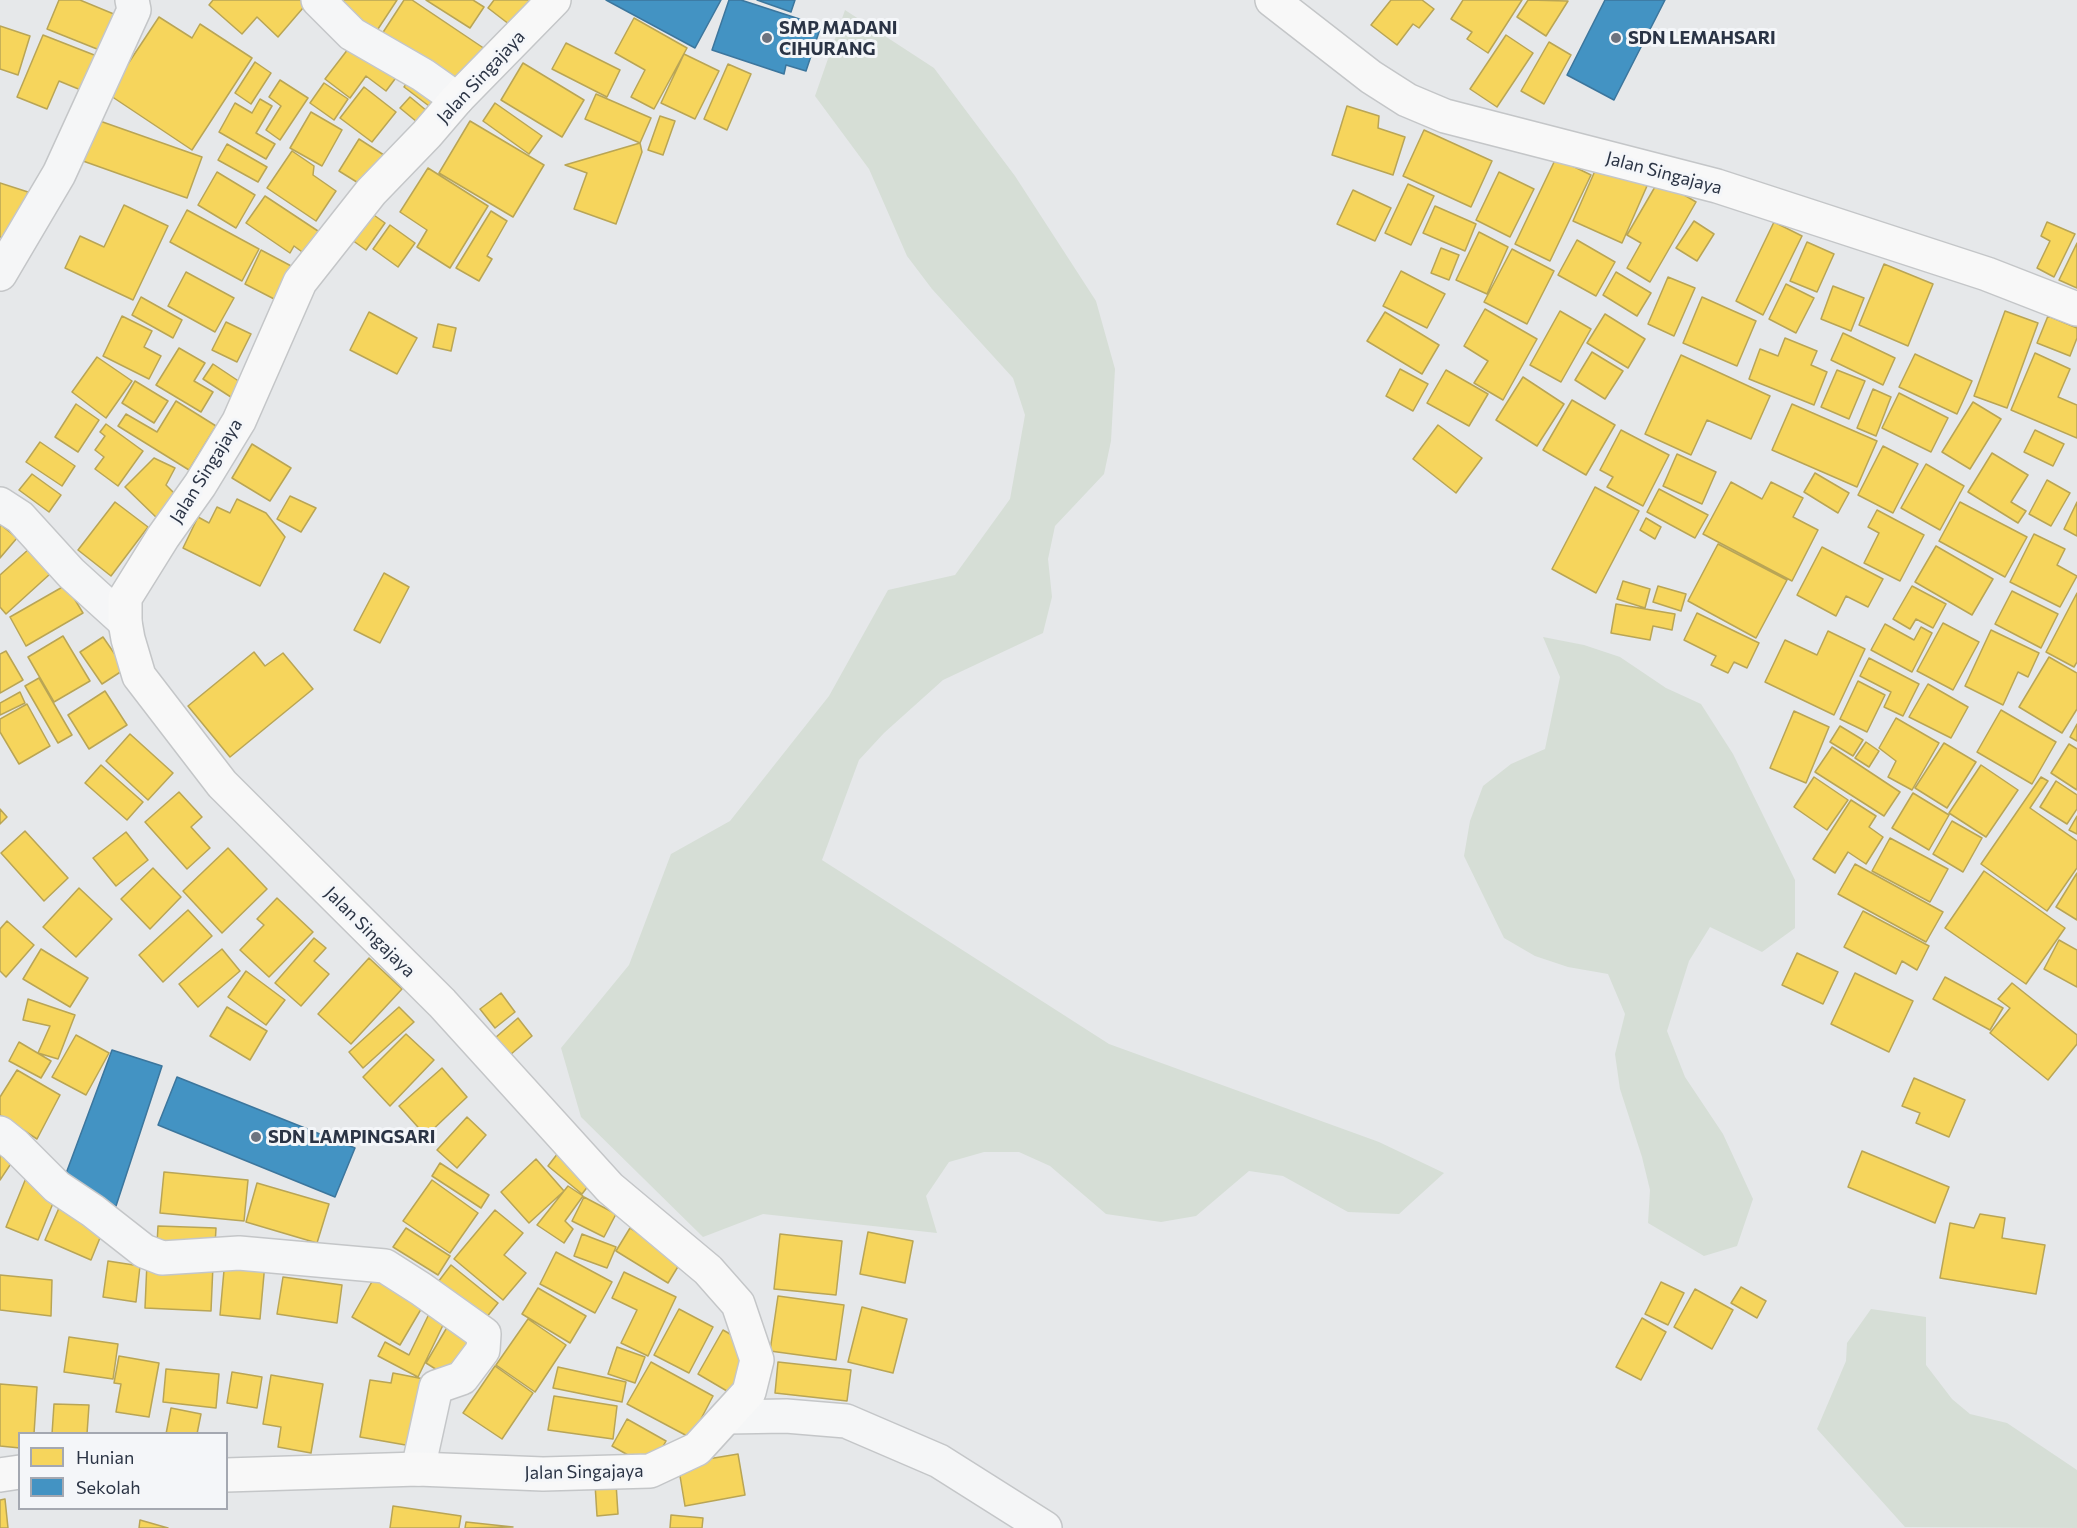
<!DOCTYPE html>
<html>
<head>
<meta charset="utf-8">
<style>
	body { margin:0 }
	#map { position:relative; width:2077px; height:1528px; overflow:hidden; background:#e6e8ea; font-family:Commissioner,sans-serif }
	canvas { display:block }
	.legend { position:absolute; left:18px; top:1432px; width:210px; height:78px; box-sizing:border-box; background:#f4f6f9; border:2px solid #a4a8b1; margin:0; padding:8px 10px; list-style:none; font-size:18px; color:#2b3445 }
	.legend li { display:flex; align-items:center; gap:12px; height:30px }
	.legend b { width:30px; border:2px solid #a4a8b1 }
</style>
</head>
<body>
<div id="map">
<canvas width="2077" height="1528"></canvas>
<ul class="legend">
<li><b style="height:16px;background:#f6d55c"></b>Hunian</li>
<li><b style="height:16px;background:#4393c3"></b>Sekolah</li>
</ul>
</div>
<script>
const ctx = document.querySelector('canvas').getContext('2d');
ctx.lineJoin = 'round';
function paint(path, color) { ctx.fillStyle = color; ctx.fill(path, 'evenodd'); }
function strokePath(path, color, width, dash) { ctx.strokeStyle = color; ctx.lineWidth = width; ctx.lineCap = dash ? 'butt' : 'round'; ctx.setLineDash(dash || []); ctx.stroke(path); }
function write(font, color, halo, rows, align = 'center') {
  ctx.font = font + ' Commissioner,sans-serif'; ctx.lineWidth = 6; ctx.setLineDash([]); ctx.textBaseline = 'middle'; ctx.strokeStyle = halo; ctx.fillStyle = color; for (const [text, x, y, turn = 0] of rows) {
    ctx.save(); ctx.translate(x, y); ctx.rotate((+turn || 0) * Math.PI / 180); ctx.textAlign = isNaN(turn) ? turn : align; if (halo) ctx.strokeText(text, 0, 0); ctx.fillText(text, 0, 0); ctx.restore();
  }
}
const green = new Path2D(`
	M845 10 934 68 1015 176 1096 301 1115 369 1111 441 1104 474 1055 526 1048 559 1052 597 1043 633 943 680 884 733 859 760 822 860 1109 1044 1379 1142 1444 1173 1399 1214 1348 1212 1283 1176 1249 1171 1196 1216 1161 1222 1106 1214 1050 1166 1019 1152H984L949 1162 926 1196 937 1233 763 1214 703 1237 581 1117 561 1048 629 965 671 854 730 821 829 696 888 590 955 575 1010 499 1025 415 1013 378 932 289 907 256 869 169 815 96Z
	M1543 637 1584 645 1620 657 1666 688 1701 704 1733 754 1795 880V928L1762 952 1710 927 1689 961 1667 1031 1685 1077 1723 1134 1753 1199 1737 1246 1704 1256 1648 1223 1650 1190 1642 1157 1620 1089 1615 1054 1625 1014 1608 974 1568 967 1535 956 1504 938 1464 856 1470 821 1483 786 1511 764 1545 749 1560 677Z
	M1871 1309 1926 1317V1365L1952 1399 1970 1414 2007 1423 2077 1470V1528L1905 1527 1817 1429 1846 1361 1847 1343Z`);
const homes = new Path2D(`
	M59 0H80L121 17 107 53 47 29Z
	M213 0H309V1L278 37 257 17 242 34 209 5Z
	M336 0H397L376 32Z
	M404 0H412L485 49 458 90 380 37Z
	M426 0H473L484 7 470 28Z
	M494 0H534L514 28 488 8Z
	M1391 0H1422L1434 9 1419 28 1413 24 1397 45 1371 25Z
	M1463 0H1522L1488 53 1467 39 1472 32 1451 19Z
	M1528 0 1568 1 1546 36 1517 17Z
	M159 17 192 38 200 24 252 58 192 150 108 94Z
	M634 18 687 48 654 109 631 97 645 70 615 53Z
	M0 26 30 36 18 75 0 69Z
	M43 35 107 60 93 95 59 81 47 109 17 97Z
	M1506 35 1533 53 1497 107 1470 89Z
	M355 40 401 71 386 91 366 76 350 98 325 79Z
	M1549 42 1571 55 1544 104 1521 91Z
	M566 43 620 70 607 97 552 69Z
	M684 54 719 71 695 119 661 103Z
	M255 62 271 73 251 104 235 93Z
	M523 63 584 100 562 137 501 100Z
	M728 64 751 74 727 130 704 119Z
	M414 73 443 95 433 109 404 87Z
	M280 80 308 98 280 140 266 130 281 106 269 97Z
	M324 83 348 99 334 120 310 103Z
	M364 87 396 112 372 142 340 118Z
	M596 94 651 118 640 143 585 119Z
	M410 97 427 111 417 122 400 108Z
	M260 99 272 106 256 133 275 144 266 159 219 132 235 103 252 113Z
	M495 103 542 136 529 154 483 121Z
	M1347 106 1379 116 1378 128 1405 137 1393 175 1332 155Z
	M311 112 342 130 322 166 290 148Z
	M660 116 675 121 663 155 648 150Z
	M97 120 202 157 187 198 83 161Z
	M470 121 544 165 513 217 439 173Z
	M1424 130 1492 161 1471 207 1403 176Z
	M359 139 387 157 368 189 339 171Z
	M640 143 642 152 616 224 574 209 587 173 565 165Z
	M227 144 267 167 258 182 218 160Z
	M292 151 314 166 313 175 336 191 316 221 267 188Z
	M1556 158 1591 175 1550 261 1515 244Z
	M1598 164 1647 186 1622 243 1573 221Z
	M428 168 488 206 450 268 417 247 427 230 400 212Z
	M217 172 255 195 236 228 198 205Z
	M1499 172 1534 189 1510 237 1476 220Z
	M1659 180 1696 202 1650 282 1627 268 1641 243 1627 235Z
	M0 183 28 192 12 241 0 237Z
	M1408 184 1434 196 1411 245 1385 233Z
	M1353 190 1391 208 1375 241 1337 224Z
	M265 196 324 235 309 257 294 246 290 253 246 223Z
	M124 205 168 226 133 300 65 268 80 236 104 247Z
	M1435 206 1476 224 1465 251 1423 233Z
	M187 210 259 249 242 281 170 242Z
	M491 211 507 221 487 256 492 259 479 281 456 268Z
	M371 213 385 223 366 250 352 240Z
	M1694 221 1714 234 1697 261 1676 248Z
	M1774 222 1802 236 1763 315 1736 301Z
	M2047 222 2075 234 2054 277 2037 268 2050 241 2041 236Z
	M390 225 415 243 398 267 373 249Z
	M1479 232 1508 247 1487 294 1456 280Z
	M1577 240 1615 262 1596 296 1558 275Z
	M1807 242 1834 254 1817 292 1790 281Z
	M2077 243V288L2059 280Z
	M1441 248 1459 255 1449 280 1431 273Z
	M1512 249 1554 271 1527 324 1484 302Z
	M261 250 295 268 278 301 245 284Z
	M1884 264 1933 284 1908 346 1859 325Z
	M1401 271 1445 294 1427 328 1383 306Z
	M186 272 234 298 215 332 168 306Z
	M1616 272 1651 293 1637 316 1603 295Z
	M1668 277 1695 288 1674 336 1648 324Z
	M1786 284 1814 298 1796 333 1769 319Z
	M1833 286 1864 298 1851 331 1821 319Z
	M141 297 182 320 173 338 132 315Z
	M1702 297 1756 321 1737 366 1683 343Z
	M1485 309 1537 339 1503 400 1474 383 1488 361 1464 346Z
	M1560 311 1591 329 1561 382 1530 365Z
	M2005 311 2038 323 2007 408 1974 396Z
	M369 312 417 338 397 374 350 350Z
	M1385 312 1439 345 1422 374 1367 341Z
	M1605 314 1645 339 1628 368 1587 343Z
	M122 316 152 331 144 347 161 356 149 379 103 356Z
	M2048 316 2077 328V338L2070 356 2037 343Z
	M226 322 251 334 237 362 212 350Z
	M438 324 456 328 451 351 433 347Z
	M1843 333 1895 358 1883 385 1831 360Z
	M1785 338 1817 351 1811 365 1827 372 1814 405 1749 379 1760 349 1778 356Z
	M179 348 205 363 194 381 213 392 201 412 156 385Z
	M1592 352 1623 371 1605 399 1575 380Z
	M2035 353 2070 369 2058 397 2077 405V438L2011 410Z
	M1915 354 1972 381 1957 414 1899 387Z
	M1681 355 1770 396 1751 439 1707 420 1691 455 1645 434Z
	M97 357 132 381 106 418 72 392Z
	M213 364 246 386 237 401 203 379Z
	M1400 369 1428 384 1413 411 1386 396Z
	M1446 370 1488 394 1469 426 1427 403Z
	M1837 370 1865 381 1849 419 1821 407Z
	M1523 377 1564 404 1537 446 1496 420Z
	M135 381 168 401 154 423 122 403Z
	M1873 389 1891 397 1876 436 1857 428Z
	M1899 393 1948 418 1931 452 1882 428Z
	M1572 400 1615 425 1586 475 1543 450Z
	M176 401 216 426 189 470 118 426 126 414 157 432Z
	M1973 402 2001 419 1970 469 1942 452Z
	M76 404 99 420 78 452 55 437Z
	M1792 404 1877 441 1857 487 1772 450Z
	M106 424 143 451 118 486 95 469 104 457 95 450 105 436 100 432Z
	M1438 425 1482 458 1456 493 1413 459Z
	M1621 430 1669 455 1643 506 1607 487 1613 477 1600 470Z
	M2035 430 2064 444 2053 466 2024 452Z
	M40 442 75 466 62 486 26 462Z
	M252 444 291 468 270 501 232 478Z
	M1883 446 1918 464 1893 513 1858 495Z
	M1992 453 2028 475 2011 502 2026 511 2018 523 1968 492Z
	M1677 454 1716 472 1702 504 1663 486Z
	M154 458 175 468 166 485 181 500 160 521 125 487Z
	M1926 464 1964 486 1940 530 1901 508Z
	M1815 473 1849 493 1838 513 1804 492Z
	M32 474 61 495 49 512 19 490Z
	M2047 480 2070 493 2051 526 2029 514Z
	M1731 482 1762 499 1771 482 1803 498 1793 517 1818 530 1792 581 1703 534Z
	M1595 487 1639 511 1596 593 1552 569Z
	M1659 489 1708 515 1695 538 1647 512Z
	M290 496 316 508 301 532 277 519Z
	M237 499 266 513 285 537 260 586 183 548 198 517 209 523 217 507 230 513Z
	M115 502 148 527 111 576 78 550Z
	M1960 502 2027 537 2005 577 1939 541Z
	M2077 502V536L2064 529Z
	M1877 510 1924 535 1900 581 1864 563 1879 533 1868 527Z
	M1646 518 1661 527 1655 539 1640 530Z
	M0 524 17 538 0 558Z
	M2034 534 2065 549 2057 565 2077 576 2060 607 2010 582Z
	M1718 544 1787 580 1756 638 1688 601Z
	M1936 546 1993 579 1972 615 1915 582Z
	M1822 547 1883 579 1868 607 1846 596 1836 616 1797 595Z
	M29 549 50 574 6 614 0 607V575Z
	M384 573 409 587 380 643 354 630Z
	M1623 581 1650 589 1645 608 1617 599Z
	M66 585 83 613 26 646 10 617Z
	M1658 586 1686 594 1681 611 1653 602Z
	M1912 586 1946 604 1933 628 1916 619 1910 629 1893 619Z
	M2012 591 2058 614 2041 648 1995 624Z
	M2077 593V662L2074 667 2046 652Z
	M1616 604 1675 614 1672 630 1653 626 1650 640 1611 633Z
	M1697 613 1759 643 1747 668 1734 662 1728 673 1711 665 1716 656 1684 640Z
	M1943 623 1979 642 1953 690 1917 671Z
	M1885 624 1914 640 1921 627 1932 633 1912 672 1871 650Z
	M1991 630 2039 653 2028 677 2018 672 2003 705 1965 686Z
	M1828 631 1865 649 1834 715 1765 682 1785 640 1817 655Z
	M63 636 90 681 54 702 28 657Z
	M103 637 125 669 102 684 80 652Z
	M6 651 23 680 0 693V654Z
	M254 652 265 666 283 653 313 689 230 757 188 706Z
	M2049 657 2077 673V709L2062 733 2019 707Z
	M1869 658 1919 684 1903 716 1884 707 1891 692 1860 676Z
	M39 678 72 735 58 743 25 686Z
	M1858 681 1885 695 1867 732 1840 719Z
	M1928 684 1968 707 1951 738 1909 717Z
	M105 691 127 725 89 749 68 715Z
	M20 692 25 703 0 715V703Z
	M27 704 50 746 19 764 0 732V719Z
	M2001 710 2056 742 2032 784 1977 752Z
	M1794 711 1829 727 1806 783 1770 768Z
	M1896 718 1939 743 1912 790 1888 777 1896 761 1879 748Z
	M2077 724V741L2070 737Z
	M1840 726 1863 740 1853 756 1830 742Z
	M130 734 173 773 148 800 106 761Z
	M1866 742 1879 751 1869 767 1855 758Z
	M1944 743 1976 762 1947 808 1915 788Z
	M2069 744 2077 749V790L2051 773Z
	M1832 747 1900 792 1884 816 1815 772Z
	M101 765 143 802 127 820 85 783Z
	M1981 765 2018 790 1986 837 1949 813Z
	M1814 777 1848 800 1827 830 1794 807Z
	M2041 777 2048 781 2030 808 2077 841V868L2047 911 1981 864Z
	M2056 781 2077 795V809L2067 824 2040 807Z
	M179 792 202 817 191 827 210 848 187 869 145 822Z
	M1913 793 1949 815 1929 850 1892 828Z
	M1851 800 1876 816 1869 827 1883 837 1866 864 1848 852 1835 873 1813 859Z
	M0 809 7 817 0 824Z
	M2077 816V834L2069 830Z
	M1952 821 1982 838 1963 872 1933 854Z
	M25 831 68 878 44 901 1 853Z
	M126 832 148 860 116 886 93 858Z
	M1890 838 1948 869 1930 902 1872 871Z
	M228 848 267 889 222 933 183 891Z
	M1855 864 1943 912 1926 942 1838 894Z
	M153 868 181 897 150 929 121 899Z
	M1984 871 2065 928 2026 984 1945 928Z
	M2077 873V920L2056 907Z
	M79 888 112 919 76 957 43 927Z
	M277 898 313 932 269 977 240 950 264 925 257 919Z
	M188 910 212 936 163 982 139 955Z
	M1863 911 1929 946 1917 970 1902 961 1896 974 1844 947Z
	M7 921 34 945 6 977 0 971V929Z
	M314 938 326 948 314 961 329 974 301 1006 275 983Z
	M2059 940 2077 950V987L2044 969Z
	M41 949 88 978 70 1007 23 979Z
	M222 949 240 971 198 1007 179 984Z
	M1797 953 1838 972 1823 1004 1782 985Z
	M369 958 402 989 351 1044 318 1014Z
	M246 971 285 1000 266 1025 228 997Z
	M1855 973 1913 1001 1889 1052 1831 1024Z
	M1945 977 2003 1008 1990 1030 1933 999Z
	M2012 983 2077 1035V1044L2048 1080 1990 1033 2010 1008 1998 999Z
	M501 993 515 1012 495 1028 480 1009Z
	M28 999 75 1015 58 1059 38 1053 50 1026 23 1020Z
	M227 1007 267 1031 250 1060 210 1036Z
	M399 1007 414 1022 363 1068 349 1052Z
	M518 1018 532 1036 510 1055 495 1038Z
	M406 1034 434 1060 390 1106 363 1077Z
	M76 1035 109 1053 86 1095 52 1077Z
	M19 1042 51 1061 41 1078 9 1061Z
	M442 1068 467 1097 426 1136 399 1106Z
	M17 1070 60 1095 37 1139 0 1115V1097Z
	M1914 1078 1965 1100 1949 1137 1916 1123 1920 1113 1902 1106Z
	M467 1117 486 1135 457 1168 437 1150Z
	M0 1145 16 1156 0 1180Z
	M1862 1151 1949 1187 1935 1223 1848 1187Z
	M558 1153 592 1181 582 1194 548 1166Z
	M536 1159 564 1191 529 1223 501 1192Z
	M440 1163 489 1195 481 1208 432 1176Z
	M164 1172 248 1180 244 1221 160 1213Z
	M26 1178 58 1191 38 1240 6 1227Z
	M432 1180 478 1213 450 1253 403 1221Z
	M257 1183 329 1204 317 1243 246 1222Z
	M568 1186 583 1196 565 1221 573 1229 564 1243 537 1225Z
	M584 1197 616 1214 604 1237 572 1221Z
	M59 1208 104 1228 91 1260 45 1240Z
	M495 1210 523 1233 504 1255 526 1273 503 1300 454 1259Z
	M1980 1214 2005 1218 2002 1238 2045 1245 2036 1294 1940 1278 1950 1223 1974 1228Z
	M158 1226 216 1228 215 1246 157 1244Z
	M406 1228 450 1256 438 1275 393 1247Z
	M630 1228 682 1260 668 1283 616 1251Z
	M868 1232 913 1241 905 1283 860 1274Z
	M582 1234 616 1247 607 1268 574 1256Z
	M780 1234 842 1241 836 1295 774 1289Z
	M556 1252 612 1282 595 1313 540 1284Z
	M225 1259 265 1263 260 1319 220 1315Z
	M108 1261 140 1266 136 1302 103 1297Z
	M147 1262 213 1265 211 1311 145 1308Z
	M451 1265 498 1303 482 1323 435 1286Z
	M378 1271 427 1299 400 1345 352 1317Z
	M624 1272 676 1297 648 1356 621 1343 637 1310 612 1298Z
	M0 1275 52 1280 51 1316 0 1310Z
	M283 1277 342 1285 337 1323 277 1314Z
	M1661 1282 1684 1293 1668 1325 1645 1314Z
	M1741 1287 1766 1301 1757 1318 1731 1303Z
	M538 1288 586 1316 570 1343 522 1314Z
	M1695 1289 1733 1310 1712 1349 1674 1327Z
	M778 1296 844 1305 836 1360 770 1351Z
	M862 1307 907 1319 893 1373 848 1362Z
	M679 1309 713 1327 689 1373 654 1355Z
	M429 1314 445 1321 418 1377 378 1356 385 1342 409 1355Z
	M1642 1318 1666 1332 1641 1380 1616 1367Z
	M528 1319 566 1345 535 1392 496 1365Z
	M449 1324 476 1340 453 1380 426 1363Z
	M723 1330 744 1342 748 1364 732 1394 698 1374Z
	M69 1337 118 1344 113 1379 64 1372Z
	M617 1347 645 1357 635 1383 608 1374Z
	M119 1356 159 1363 149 1417 116 1412 121 1384 114 1383Z
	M651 1362 713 1396 691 1438 627 1404Z
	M778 1362 851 1370 847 1401 775 1393Z
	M495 1366 533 1393 502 1439 463 1413Z
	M558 1367 626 1382 622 1402 553 1388Z
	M166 1369 219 1374 216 1408 163 1402Z
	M232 1372 262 1377 257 1408 227 1403Z
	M393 1373 429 1380 417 1447 360 1437 370 1380 391 1383Z
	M271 1375 323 1384 311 1453 278 1447 281 1427 263 1424Z
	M0 1384 37 1387 34 1434H20V1448L0 1446Z
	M554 1396 617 1406 613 1439 548 1430Z
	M54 1404 89 1405 87 1434H52Z
	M171 1408 201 1414 197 1434H166Z
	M627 1419 666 1441 651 1468 612 1446Z
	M738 1454 745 1495 685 1506 678 1464Z
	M616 1483 618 1514 597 1516 595 1484Z
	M5 1499 8 1528H0V1500Z
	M393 1506 461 1516 459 1528H390Z
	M671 1515 703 1518 702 1528H670Z
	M140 1520 168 1528H139Z
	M466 1522 513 1527 465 1528Z`);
const schools = new Path2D(`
	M606 0H721L695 48Z
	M729 0H741L821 26 806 71 786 65 784 74 712 50Z
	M757 0H795L791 12Z
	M1605 0H1665L1614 100 1567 75Z
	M112 1050 162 1066 116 1206 61 1187Z
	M177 1077 355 1148 335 1197 158 1125Z`);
const street = new Path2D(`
	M318 0 352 34 423 75 457 99
	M0 274 59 174 134 10 132 0
	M0 504 20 517 71 573 125 622
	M0 1133 15 1145 57 1187 93 1211 144 1251 162 1258 239 1253 385 1266 421 1289 484 1334 483 1350 462 1378 436 1387 418 1469
	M727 1417 786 1416 846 1421 939 1461 1045 1528`);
const secondary = new Path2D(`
	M1272 0 1371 77 1407 100 1445 116 1717 186 1987 274 2077 309
	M0 1475 20 1472
	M226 1475 418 1469 543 1474 650 1471 697 1449 749 1392 757 1360 738 1304 708 1270 610 1188 442 1003 222 784 139 676 128 639 125 622V598L163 537 200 485 239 421 300 282 371 192 427 134 457 99 554 0`);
const markers = [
	[767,38,6,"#6c737f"],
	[1616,38,6,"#6c737f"],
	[256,1137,6,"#6c737f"]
];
const poiNames = [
	["SMP MADANI",779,28],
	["CIHURANG",779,49],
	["SDN LEMAHSARI",1628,38],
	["SDN LAMPINGSARI",268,1137]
];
const streetNames = [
	["Jalan Singajaya",481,77,-47],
	["Jalan Singajaya",1664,173,15],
	["Jalan Singajaya",206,471,-58],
	["Jalan Singajaya",370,932,45],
	["Jalan Singajaya",584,1472,-1]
];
paint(green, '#d6ded6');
paint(homes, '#f6d55c');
strokePath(homes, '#b9a555', 1.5);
paint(schools, '#4393c3');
strokePath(schools, '#3c769d', 1.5);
strokePath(street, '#c4c6c8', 36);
strokePath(secondary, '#c4c6c8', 36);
strokePath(street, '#f5f6f7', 33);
strokePath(secondary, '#f8f8f8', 33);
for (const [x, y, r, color] of markers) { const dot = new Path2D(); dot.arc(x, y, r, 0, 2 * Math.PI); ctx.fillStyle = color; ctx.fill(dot); strokePath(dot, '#f4f6f9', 2); }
write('bold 18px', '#2b3445', '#f4f6f9', poiNames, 'left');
write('18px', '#2b3445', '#f4f6f9', streetNames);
</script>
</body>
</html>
